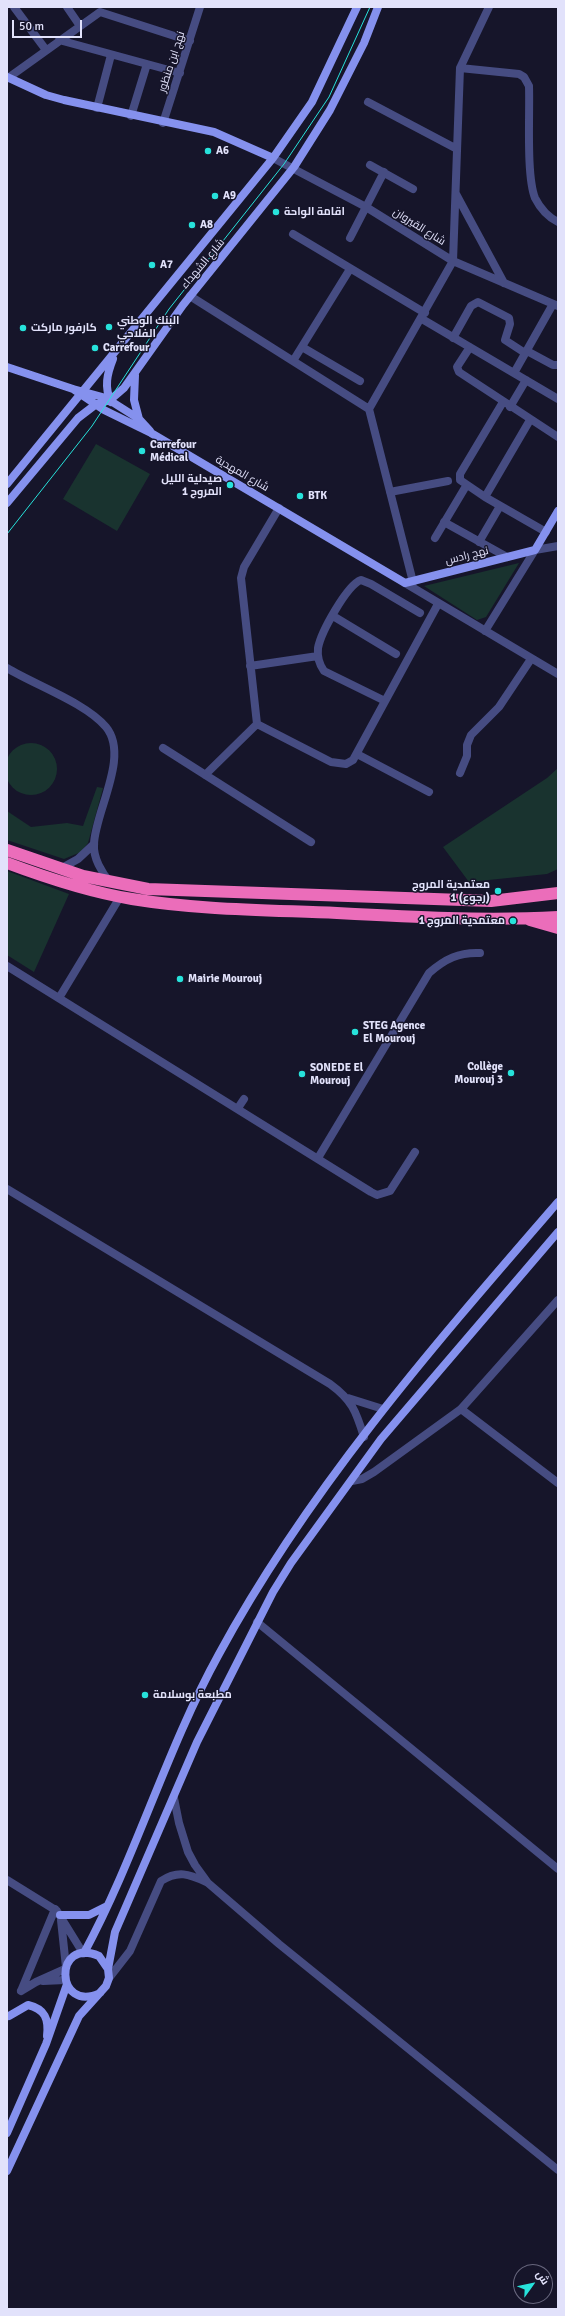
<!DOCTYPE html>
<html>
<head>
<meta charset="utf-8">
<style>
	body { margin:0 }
	#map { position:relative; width:565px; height:2316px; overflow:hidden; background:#16152a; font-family:Signika,Cairo,sans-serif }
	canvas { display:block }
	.frame { position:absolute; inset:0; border:8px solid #e2e2fb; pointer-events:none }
	.north { position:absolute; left:513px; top:2264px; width:40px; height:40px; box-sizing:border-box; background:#16152a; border:1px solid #68677e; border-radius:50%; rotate:57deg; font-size:11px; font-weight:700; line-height:16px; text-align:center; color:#e2e2fb }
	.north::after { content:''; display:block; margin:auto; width:14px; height:18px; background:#27e2db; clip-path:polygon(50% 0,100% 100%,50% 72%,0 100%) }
	.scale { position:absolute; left:12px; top:20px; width:70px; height:18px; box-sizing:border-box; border:2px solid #e2e2fb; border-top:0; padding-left:5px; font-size:12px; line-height:14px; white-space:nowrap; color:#e2e2fb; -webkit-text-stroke:3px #16152a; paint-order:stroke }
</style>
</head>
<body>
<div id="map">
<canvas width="565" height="2316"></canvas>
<div class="frame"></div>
<div class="north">ش</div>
<div class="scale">50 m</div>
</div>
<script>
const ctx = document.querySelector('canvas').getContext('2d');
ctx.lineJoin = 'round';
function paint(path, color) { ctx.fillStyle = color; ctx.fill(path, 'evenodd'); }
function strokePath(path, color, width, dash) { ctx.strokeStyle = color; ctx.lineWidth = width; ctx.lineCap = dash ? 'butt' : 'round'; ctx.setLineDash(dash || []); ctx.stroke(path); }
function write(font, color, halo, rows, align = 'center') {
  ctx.font = font + ' Signika,Cairo,sans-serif'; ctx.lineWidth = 3; ctx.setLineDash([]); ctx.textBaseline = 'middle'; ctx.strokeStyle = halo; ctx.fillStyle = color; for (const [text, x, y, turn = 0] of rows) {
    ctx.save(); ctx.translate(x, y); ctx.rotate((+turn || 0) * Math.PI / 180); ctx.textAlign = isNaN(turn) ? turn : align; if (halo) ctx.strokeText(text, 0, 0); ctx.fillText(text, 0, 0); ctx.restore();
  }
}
const green = new Path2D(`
	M96 444 150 474 117 531 63 499Z
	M519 563 486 617 477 620 424 586Z
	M5 769a26 26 0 1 1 52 0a26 26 0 1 1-52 0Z
	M558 768V869L547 874 469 882 443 847 547 778Z
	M97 787 103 788 88 843 81 852 64 859 7 840V811L31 827 67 823 83 826Z
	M7 871 69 894 34 972 7 955Z`);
const street = new Path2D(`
	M14 7 46 50
	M67 7 80 26
	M59 40 180 73
	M460 68 519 74 524 77 529 86C530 113 526 175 535 198 540 208 548 217 558 222
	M8 78 100 12 190 41
	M368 102 457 149
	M97 108 111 55
	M131 116 147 64
	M163 123 200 7
	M273 158 366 207 453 261 558 306
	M370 165 413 189
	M456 194 504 283
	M293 234 425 313
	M350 238 384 172
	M190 296 369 409
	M422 319 558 399
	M453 338 471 306 478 302 509 318 510 324 505 340 525 353
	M302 347 360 381
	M470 347 457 367 459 372 558 437
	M527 351 553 365H558
	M293 361 350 269
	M514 373 553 304
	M503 402 460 474V480L485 497 546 532
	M510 407 526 380
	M390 492 448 481
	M485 497 530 420
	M279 508 244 567 241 578 257 724 331 762 346 764 353 760 438 604
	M444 522 507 557
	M435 538 466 486
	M479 542 500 506
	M413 582 369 409 453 261 460 68 489 7
	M405 583 558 674
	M333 616 396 654
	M485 631 535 550 558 546
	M250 666 318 656
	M7 668C35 685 86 703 106 727 130 756 95 812 94 844 93 858 102 873 110 882
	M385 701 324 671C319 664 317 657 318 648 321 632 347 585 361 580L371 584 420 613
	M163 748 311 842
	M357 754 429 792
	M460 773 467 756V745L471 735 499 707 531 659
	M205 775 257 724
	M60 869 78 859 94 844
	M7 966 371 1192 377 1195 390 1191 415 1152
	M59 998 120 897
	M238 1108 244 1099
	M318 1158 429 973C445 959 459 952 480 953
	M7 1189 330 1384C352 1400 356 1411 364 1437
	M348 1398 383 1409
	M461 1409 558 1483
	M352 1481 362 1479 374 1472 461 1409 558 1300
	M257 1622 558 1869
	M174 1798 179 1823 188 1852 195 1865 208 1883 279 1944 558 2170
	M7 1880 57 1911 83 1953
	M61 1920 66 1967
	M109 1978 130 1951 161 1881C178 1870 189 1874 206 1882
	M43 1981 65 1980
	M21 1991 55 1909
	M21 1991 36 1982 65 1969`);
const secondary = new Path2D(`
	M7 77 46 95 64 100 214 132 273 158
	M7 367 73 389 106 398 139 419 150 431
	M135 375 134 400 139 419
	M73 389 104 410 151 433 405 583 535 550 558 511
	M111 402C104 387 107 374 113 359
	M7 484 273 158 312 102 357 7
	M7 503 78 418 95 405 110 400 124 388 183 305 294 167 330 110 364 43 378 7
	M60 1915H89L107 1906
	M84 1953C136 1857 166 1750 219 1654 309 1488 435 1344 558 1202
	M108 1969 115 1932 197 1742 273 1592 291 1563 381 1439 558 1232
	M9 2016 28 2005C45 2009 49 2019 47 2036
	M7 2133 46 2044 67 1984
	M7 2171 79 2016 106 1986 109 1978 108 1969 99 1956C53 1936 55 2014 100 1993`);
const highway = new Path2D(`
	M7 850 83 876 148 889 491 901 558 893
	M7 863C47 878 89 892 132 899 199 910 269 910 337 913 411 917 485 921 558 917
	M530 920 558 928`);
const tram = new Path2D(`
	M7 534 92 426 169 309 284 164 329 97 370 7`);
const markers = [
	[208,151,4,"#27e2db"],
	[215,196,4,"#27e2db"],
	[276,212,4,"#27e2db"],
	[192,225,4,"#27e2db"],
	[152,265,4,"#27e2db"],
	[109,327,4,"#27e2db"],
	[23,328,4,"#27e2db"],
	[95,348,4,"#27e2db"],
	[142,451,4,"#27e2db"],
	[230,485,4,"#27e2db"],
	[300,496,4,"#27e2db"],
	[498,891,4,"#27e2db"],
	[513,921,4,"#27e2db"],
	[180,979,4,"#27e2db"],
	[355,1032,4,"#27e2db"],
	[511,1073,4,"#27e2db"],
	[302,1074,4,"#27e2db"],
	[145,1695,4,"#27e2db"]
];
const streetNames = [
	["نهج ابن منظور",172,62,-72],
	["شارع القيروان",419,227,32],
	["شارع الشهداء",203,264,-50],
	["شارع المهدية",242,474,30],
	["نهج رادس",467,556,-14]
];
const poiNames = [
	["A6",216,151],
	["A9",223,196],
	["اقامة الواحة",284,212],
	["A8",200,225],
	["A7",160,265],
	["البنك الوطني",117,321],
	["الفلاحي",117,334],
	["كارفور ماركت",31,328],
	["Carrefour",103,348],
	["Carrefour",150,445],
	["Médical",150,458],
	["صيدلية الليل",222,479,"right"],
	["المروج 1",222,492,"right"],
	["BTK",308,496],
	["معتمدية المروج",490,885,"right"],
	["1 (رجوع)",490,898,"right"],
	["معتمدية المروج 1",505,921,"right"],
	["Mairie Mourouj",188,979],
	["STEG Agence",363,1026],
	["El Mourouj",363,1039],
	["Collège",503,1067,"right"],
	["Mourouj 3",503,1080,"right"],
	["SONEDE El",310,1068],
	["Mourouj",310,1081],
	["مطبعة بوسلامة",153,1695]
];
paint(green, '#19332f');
strokePath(street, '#464c82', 8);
strokePath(secondary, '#8591ee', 8);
strokePath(highway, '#eb6dba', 12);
strokePath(tram, '#27e2db', 1);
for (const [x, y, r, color] of markers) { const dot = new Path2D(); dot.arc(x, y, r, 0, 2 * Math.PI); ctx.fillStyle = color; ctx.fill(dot); strokePath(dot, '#16152a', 1.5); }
write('11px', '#e2e2fb', '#16152a', streetNames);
write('bold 11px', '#e2e2fb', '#16152a', poiNames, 'left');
</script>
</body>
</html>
